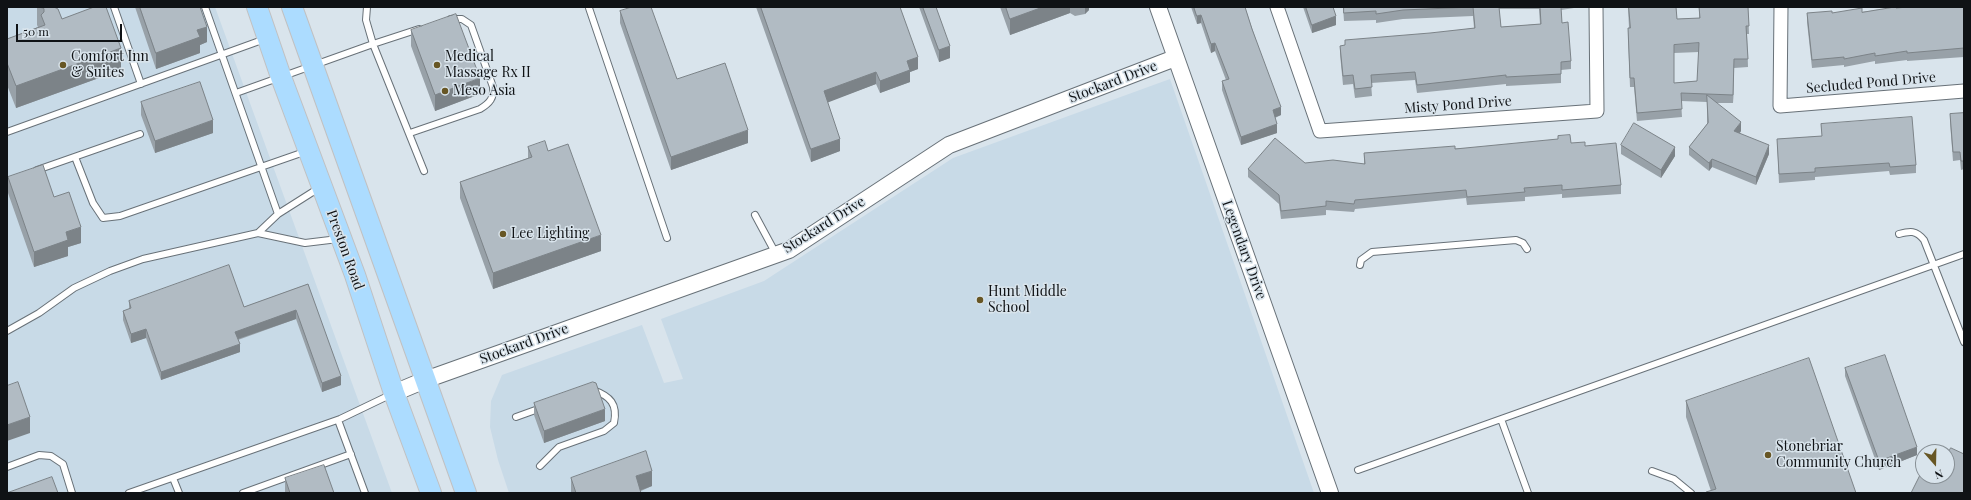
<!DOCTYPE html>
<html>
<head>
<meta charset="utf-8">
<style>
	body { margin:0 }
	#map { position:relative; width:1971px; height:500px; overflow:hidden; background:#d9e4ec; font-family:"Playfair Display",serif }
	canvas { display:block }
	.frame { position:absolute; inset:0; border:8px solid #0f1215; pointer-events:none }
	.north { position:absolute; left:1915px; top:444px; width:40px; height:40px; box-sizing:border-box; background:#d9e4ec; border:1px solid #889096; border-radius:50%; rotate:160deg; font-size:11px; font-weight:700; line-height:16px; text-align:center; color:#0f1215 }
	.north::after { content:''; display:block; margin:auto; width:14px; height:18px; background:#675624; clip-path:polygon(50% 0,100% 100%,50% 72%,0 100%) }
	.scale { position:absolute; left:16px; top:24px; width:106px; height:18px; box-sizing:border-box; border:2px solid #0f1215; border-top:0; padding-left:5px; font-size:12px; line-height:14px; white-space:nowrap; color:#0f1215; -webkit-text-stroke:3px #d9e4ec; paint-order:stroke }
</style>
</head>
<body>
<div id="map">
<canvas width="1971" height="500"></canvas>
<div class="frame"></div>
<div class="north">N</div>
<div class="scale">50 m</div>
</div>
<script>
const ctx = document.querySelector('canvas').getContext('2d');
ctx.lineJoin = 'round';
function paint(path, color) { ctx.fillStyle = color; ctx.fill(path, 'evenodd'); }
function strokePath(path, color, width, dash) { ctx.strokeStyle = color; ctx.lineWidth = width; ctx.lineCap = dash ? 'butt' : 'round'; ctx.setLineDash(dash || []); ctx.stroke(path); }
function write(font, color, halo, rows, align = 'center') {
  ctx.font = font + ' "Playfair Display",serif'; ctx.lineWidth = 3; ctx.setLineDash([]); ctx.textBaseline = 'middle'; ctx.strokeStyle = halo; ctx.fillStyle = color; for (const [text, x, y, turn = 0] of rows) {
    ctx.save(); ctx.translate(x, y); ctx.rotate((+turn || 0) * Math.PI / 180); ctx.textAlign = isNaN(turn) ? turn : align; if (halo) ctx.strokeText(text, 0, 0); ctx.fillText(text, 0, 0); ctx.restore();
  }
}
const built = new Path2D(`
	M7 7H215L392 493H7Z
	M1170 79 1314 493H509L498 460 490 427 491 401 502 375 642 325 664 383 683 379 661 319 764 281 953 158Z`);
const service = new Path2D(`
	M114 7 141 84
	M205 7 278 214
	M367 7 366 20 373 44 419 29
	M589 8 667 238
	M236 93 373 44 424 171
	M7 132 265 39
	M410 133 480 109C490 103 494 98 493 87L471 25 462 19H451
	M75 157 93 203 103 218 120 216 307 151
	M37 170 140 134
	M755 215 776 254
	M258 233 278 214 319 188
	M1899 234C1910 231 1916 230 1924 240L1964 342
	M1360 265 1361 260 1372 252 1516 240 1523 243 1527 249
	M7 331 39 313 74 288 110 271 143 259 258 233 305 243 338 239
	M516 417 541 408
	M1501 419 1528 493
	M338 420 365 493
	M540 466 559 447 604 431 614 423C618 404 610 396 593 390
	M7 467 39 455 51 456 63 464 72 493
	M1358 470 1964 254
	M1652 471 1674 479 1691 493
	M173 478 179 493
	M129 493 340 419 392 394
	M243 493 351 454`);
const minor = new Path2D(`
	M1277 7 1320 131 1597 111 1596 7
	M1781 7 1780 106 1964 91`);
const tertiary = new Path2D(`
	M1158 7 1330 493
	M394 393 425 380 789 250 949 145 1175 58`);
const primary = new Path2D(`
	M257 7 281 77 355 275 394 393 431 493
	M292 7 466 493`);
const wall = new Path2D(`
	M37 7H55L62 19 121 70 16 108 7 85V39L38 27 37 25Z
	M135 7H200L207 42 200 45V53L156 69Z
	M756 7H900L918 69 910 72V82L880 93 876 84 827 102 840 151 811 162Z
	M919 7H936L950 58 939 62Z
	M1000 7H1089V10L1085 14 1075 16 1070 13 1010 35Z
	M1191 7H1245L1281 115 1275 118 1277 133 1241 145 1222 90V81L1226 80 1215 51 1211 53 1201 23 1197 24Z
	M1303 7H1333L1336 25 1312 33Z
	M1343 7H1574V8L1561 10 1562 23 1571 61V69L1561 70V83L1506 86V84L1417 93 1415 80 1371 83 1372 96 1355 98 1353 84 1343 85 1340 54V46L1474 28 1473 16 1403 19 1376 23V20L1344 21ZM1499 9H1539L1540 24 1501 27Z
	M1628 7H1676L1677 19 1699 18V7H1748L1749 34H1747L1748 67 1734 68 1733 103H1716L1741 131 1740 133 1769 154 1756 185 1712 167 1709 171 1689 155V147L1707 124V102L1681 101 1682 117 1637 121 1634 87H1630L1628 36V28H1629ZM1699 52 1697 81 1674 83V53Z
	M1964 7V57L1907 61V60L1875 64V61L1844 67V65L1812 68 1807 22V13H1832L1862 12 1896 8Z
	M620 11 677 79 748 143 671 170 620 23Z
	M411 30 480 94 435 111 411 46Z
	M141 102 213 133 155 153 141 115Z
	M1964 113V169L1961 170 1960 160 1953 161 1950 122V114Z
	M1821 124 1916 165V173L1890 175 1889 171 1815 177V180L1779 183 1777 139 1822 136Z
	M1571 143 1585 146 1621 185V194L1562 198V194L1525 197V201L1467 205 1466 198 1355 209 1354 212 1326 210V215L1281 219 1279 204 1248 177V169L1305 163 1364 164V153Z
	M1621 145 1675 156 1661 178 1621 154Z
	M528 147 548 151 601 251 493 289 460 198V182L528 158Z
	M8 177 54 197 81 243 68 247V256L34 267 8 193Z
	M308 284 341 385 322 392 296 319 238 340 240 352 161 380 146 338 131 343 123 320V311L129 309V301L244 307Z
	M1845 368 1917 455 1879 470 1845 376Z
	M1686 401 1856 493 1711 491 1686 417Z
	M534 403 605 421 544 443 534 415Z
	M285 478 334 493H285Z
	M571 478 652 486 641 491V493H571Z`);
const shadedWall = new Path2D(`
	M1043 7H1070V13L1010 35V19Z
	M1085 7H1089V10L1085 14Z
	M1201 15V23L1197 24V16Z
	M1336 16V25L1312 33V25Z
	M207 27V42L200 45V53L156 69V53L197 30Z
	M1215 43V51L1211 53V44Z
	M950 46V58L939 62V50Z
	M121 48V70L16 108V86Z
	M918 57V69L910 72V82L880 93V81L907 61Z
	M1734 59V68L1733 103V95Z
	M876 72V84L824 104V91Z
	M480 78V94L435 111V95Z
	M1281 107V115L1273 118V110Z
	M213 120V133L155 153V141Z
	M1741 122V131L1734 139V131Z
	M1277 124V133L1241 145V137Z
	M748 130V143L671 170V157Z
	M840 139V151L811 162V149Z
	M1769 145V154L1756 185V177Z
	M1675 147V156L1661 178V170Z
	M1712 159V167L1709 171V163Z
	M81 227V243L68 247V256L34 267V252L66 232Z
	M601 235V251L493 289V273Z
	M296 310V319L235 340V332Z
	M146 329V338L131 343V334Z
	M240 344V352L161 380V372Z
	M341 376V385L322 392V383Z
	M605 409V421L544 443V431Z
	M30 417V433L7 441V425Z
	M1917 447V455L1879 470V461Z
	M652 471V486L636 492V476Z`);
const building = new Path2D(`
	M40 7H54L58 9 62 19 94 7H106L121 48 16 86 7 63V39L45 25 41 15 44 12V9Z
	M140 7H200L207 27 197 30 200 37 156 53Z
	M632 7H651L677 79 725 63 748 130 671 157 620 11Z
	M761 7H900L918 57 907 61 910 70 880 81 876 72 824 91 840 139 811 149Z
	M923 7H936L950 46 939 50Z
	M1006 7H1043L1010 19Z
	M1194 7H1245L1252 29 1281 107 1273 110 1277 124 1241 137 1222 81 1229 79 1215 43 1211 44 1201 15 1197 16Z
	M1306 7H1333L1336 16 1312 25Z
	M1344 7H1499L1501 27 1541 24 1540 7H1561L1562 23 1568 22 1571 61 1561 62V74L1506 77V75L1417 85 1415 72 1371 75 1372 87 1355 89 1353 75 1343 76 1340 46 1345 45V40L1430 33 1475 28 1473 7 1403 10 1376 14V11L1344 13Z
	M1629 7H1676L1677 19 1700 18 1699 7H1748L1749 26H1746L1748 59H1734L1733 95 1681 93 1682 109 1637 113 1634 78H1630L1628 28H1630ZM1699 43 1697 81 1674 83V45Z
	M1895 7H1896V8L1908 7H1964V48L1907 53V51L1875 56V53L1844 59V57L1812 60 1807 13 1832 11V13L1862 8V12Z
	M456 14 480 78 435 95 411 30Z
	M200 82 213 120 155 141 141 102Z
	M1707 95 1741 122 1734 131 1769 145 1756 177 1712 159 1709 163 1689 147 1708 123Z
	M1964 113V161H1961L1960 152H1953L1950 114Z
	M1912 117 1916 165 1890 167 1889 163 1815 168V172L1779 174 1777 139 1822 136 1821 124Z
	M1634 123 1675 147 1661 170 1621 145Z
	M1570 135 1571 143 1585 142V146L1616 143 1621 185 1562 190V185L1524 188 1525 192 1467 197 1466 190 1355 200 1354 204 1326 201V206L1281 211 1279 195 1248 169 1275 138 1305 163 1333 160 1365 164 1364 153 1455 146V149L1558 139V136Z
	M545 141 548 151 568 144 601 235 493 273 460 182 532 157 528 147Z
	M43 165 54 197 69 192 81 227 66 232 68 240 34 252 8 177Z
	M229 265 244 307 308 284 341 376 322 383 296 310 235 332 240 344 161 372 146 329 131 334 123 311 131 308 129 301Z
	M1885 355 1917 447 1879 461 1845 368Z
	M1809 358 1856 493H1707L1706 492 1716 489 1686 401Z
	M18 382 30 417 7 425V386Z
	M593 382 596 383 605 409 544 431 534 403Z
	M1951 448 1964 454V493H1911L1923 469V476H1947V455Z
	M646 451 652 471 636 476 641 493H576L571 478Z
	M324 465 334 493H290L285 478Z
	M52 477 58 493H7Z`);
const markers = [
	[63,65,4,"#675624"],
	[437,65,4,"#675624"],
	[445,91,4,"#675624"],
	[503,234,4,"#675624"],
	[980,300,4,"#675624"],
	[1768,455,4,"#675624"]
];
const poiNames = [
	["Comfort Inn",71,57],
	["& Suites",71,73],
	["Medical",445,57],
	["Massage Rx II",445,73],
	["Meso Asia",453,91],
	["Lee Lighting",511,234],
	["Hunt Middle",988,292],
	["School",988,308],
	["Stonebriar",1776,447],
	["Community Church",1776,463]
];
const streetNames = [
	["Stockard Drive",1113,82,-21],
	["Secluded Pond Drive",1871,83,-5],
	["Misty Pond Drive",1458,105,-4],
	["Stockard Drive",824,225,-32],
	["Preston Road",345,250,70],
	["Legendary Drive",1244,250,70],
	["Stockard Drive",524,344,-20]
];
paint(built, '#c8dae7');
strokePath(service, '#687178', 8);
strokePath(minor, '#687178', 15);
strokePath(tertiary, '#687178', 18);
strokePath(primary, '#c1c1c2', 22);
strokePath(service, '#fff', 6);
strokePath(minor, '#fff', 13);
strokePath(tertiary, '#fff', 16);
strokePath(primary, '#acdcff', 20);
paint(wall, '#98a1a8');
paint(shadedWall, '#7c8388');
paint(building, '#b1bbc3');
strokePath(building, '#7c8388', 1);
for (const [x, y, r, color] of markers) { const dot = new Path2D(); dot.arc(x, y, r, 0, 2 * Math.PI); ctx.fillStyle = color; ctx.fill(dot); strokePath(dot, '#d9e4ec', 1.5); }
write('14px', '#0f1215', '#d9e4ec', poiNames, 'left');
write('14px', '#0f1215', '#d9e4ec', streetNames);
</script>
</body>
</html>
